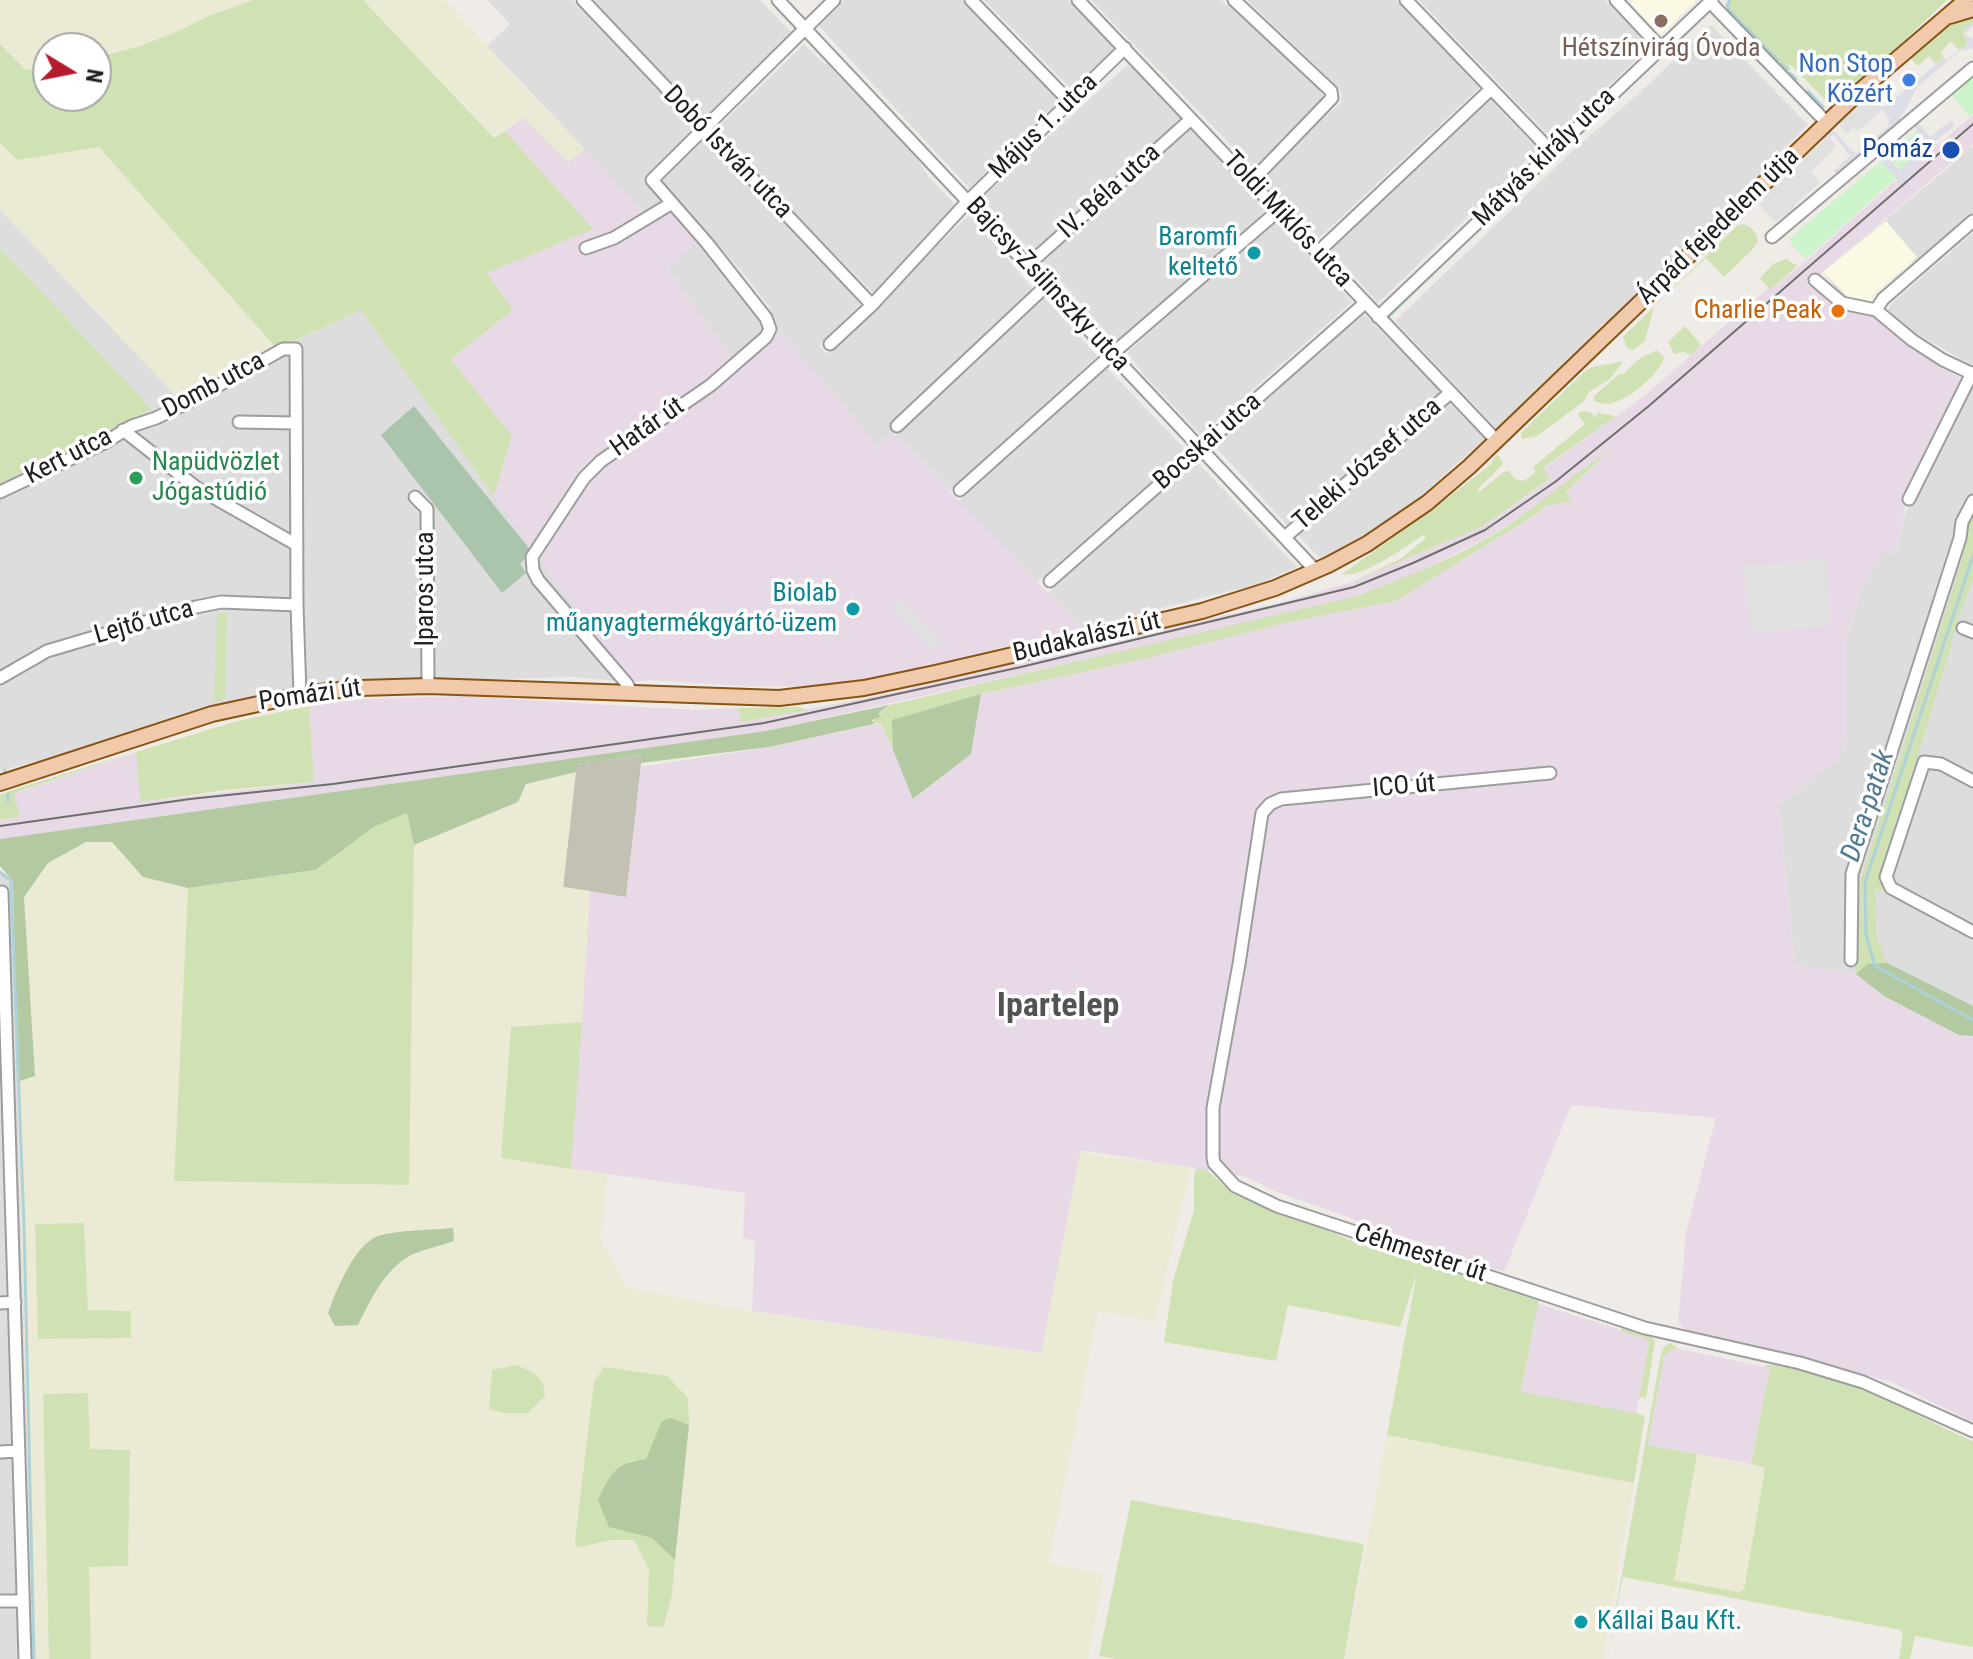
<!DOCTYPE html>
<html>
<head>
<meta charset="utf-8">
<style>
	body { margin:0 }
	#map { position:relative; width:1973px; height:1659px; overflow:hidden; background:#efece7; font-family:"Roboto Condensed",sans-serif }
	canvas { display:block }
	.north { position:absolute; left:32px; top:32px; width:80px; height:80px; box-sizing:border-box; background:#fff; border:2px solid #a6a6a6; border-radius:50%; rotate:100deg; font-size:22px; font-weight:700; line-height:32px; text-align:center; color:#202020 }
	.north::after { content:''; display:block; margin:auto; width:28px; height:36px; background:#b61a2c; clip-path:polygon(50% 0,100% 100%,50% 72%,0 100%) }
</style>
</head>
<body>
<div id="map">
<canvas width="1973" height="1659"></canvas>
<div class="north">N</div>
</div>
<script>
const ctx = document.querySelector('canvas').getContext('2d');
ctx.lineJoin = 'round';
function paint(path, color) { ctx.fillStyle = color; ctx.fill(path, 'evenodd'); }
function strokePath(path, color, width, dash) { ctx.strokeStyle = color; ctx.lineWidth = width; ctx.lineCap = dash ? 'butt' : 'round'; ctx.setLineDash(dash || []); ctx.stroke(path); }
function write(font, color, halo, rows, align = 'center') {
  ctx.font = font + ' "Roboto Condensed",sans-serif'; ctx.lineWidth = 7; ctx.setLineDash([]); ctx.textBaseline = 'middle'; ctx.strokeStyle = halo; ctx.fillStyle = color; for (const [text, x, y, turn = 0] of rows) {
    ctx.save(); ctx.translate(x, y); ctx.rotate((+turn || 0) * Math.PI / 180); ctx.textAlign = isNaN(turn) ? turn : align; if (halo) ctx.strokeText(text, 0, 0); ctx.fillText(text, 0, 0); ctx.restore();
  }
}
const residential = new Path2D(`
	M487 0H572L695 129 645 179 664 200 646 214 487 46 510 24Z
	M590 0H760L792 33 705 121Z
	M843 0H962L1063 103 971 190 818 25Z
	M984 0H1068L1116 51 1074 92Z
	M1091 0H1221L1226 5 1230 3 1318 88 1326 101 1254 169Z
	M1247 0H1397L1479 88 1319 238 1260 181 1311 129 1341 103 1342 95 1339 88Z
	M1419 0H1605L1650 47 1552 139Z
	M1711 25 1808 125 1765 167 1748 191 1606 325 1602 324 1597 333 1497 429 1395 321 1580 144 1634 98Z
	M804 44 824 64H827L913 153 929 177 959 209 874 294 714 131Z
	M1128 64 1173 104 1184 121 1033 254 982 198Z
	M1490 100 1538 149 1378 303 1331 250Z
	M1191 129 1268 209 1177 290 1172 299 1117 344 1043 261Z
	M703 139 780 220 818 256 860 304 819 346 826 354 969 215 1033 289 891 426 892 432 878 447 775 327 770 308 743 273 660 179Z
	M1973 147V213L1918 259 1907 265 1871 297 1873 299 1852 301 1836 288 1823 272 1956 161 1968 148Z
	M0 210 177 397 361 310 629 682 573 677 363 683 160 726 0 771V487L151 409 0 248Z
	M1276 218 1352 302 1201 435 1144 375 1128 354 1129 351Z
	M1973 233V366L1912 331 1888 310 1892 303Z
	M697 242 766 328 732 360 667 267Z
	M1042 295 1097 356 950 491 895 435Z
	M1363 313 1441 392 1291 525H1287L1213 444Z
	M1107 368 1187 451 1037 582 959 501Z
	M1973 383V1006L1887 963 1867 964 1856 974 1795 966 1779 806 1839 758 1847 742V638L1862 588 1882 550 1896 553 1904 516 1932 457Z
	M1448 402 1485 439 1418 498 1342 550 1321 559 1296 533Z
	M1196 461 1297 567 1258 584 1082 628 1048 593Z
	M0 874 13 875 33 1659H0Z`);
const industrial = new Path2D(`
	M1973 115V144L1811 282 1837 308 1878 317 1938 366 1964 379 1908 493 1896 553 1882 551 1862 588 1847 638V742L1839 758 1779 806 1795 966 1856 974 1884 996 1959 1035 1973 1036V1422L1889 1381 1687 1330 1678 1324 1686 1232 1716 1118 1571 1105 1504 1272 1277 1192 1247 1177 1082 1150 1041 1353 752 1311 755 1241 743 1238 745 1193 571 1169 590 891 626 896 640 767 769 747 881 723 914 799 971 754 981 694 1148 658 1285 623 1396 601 1538 513 1546 506 1572 501 1566 493 1605 455 1550 497 1490 536 1419 572 1356 596 1284 615 766 731 0 839V820L20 817 13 794 137 752 140 802 313 782 309 706 364 699 465 696 691 710 738 708 742 722 885 694 1282 602 1352 582 1483 526 1551 479 1543 469 1643 397 1768 288 1770 290 1807 260 1897 179 1903 185 1910 168Z
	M523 117 568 162 585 149 646 214 671 209 697 242 667 267 737 367 779 331 878 447 892 432 1082 628 840 687 744 686 647 680 629 682 494 496 512 436 451 359 513 310 486 273 592 229 505 131Z
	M1538 1304 1646 1338 1649 1343 1592 1659H1443L1549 1398 1521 1392Z
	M1675 1348 1770 1368 1751 1464 1648 1445 1664 1356Z`);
const education = new Path2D(`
	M1634 0H1697L1660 35 1630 3Z
	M1886 221 1917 257 1872 296 1873 299 1866 306 1852 301 1823 272Z`);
const construction = new Path2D(`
	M642 755 626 897 563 887 576 764Z`);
const farmland = new Path2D(`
	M0 0H253L208 16 181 30 140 46 96 58V48H48V73L25 69 0 44Z
	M363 0H445L537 101 585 149 569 162 523 118 495 138Z
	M0 143 17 160 99 146 277 349 177 397 0 210Z
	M576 772 563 887 590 891 582 1022 511 1027 501 1158 608 1174 601 1240 627 1288 752 1311 1041 1353 1080 1153 1191 1167 1155 1321 1098 1311 1049 1563 1104 1574 1088 1659H33L17 1082 35 1076 24 897 48 863 86 842H112L143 877 188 888 174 1181 408 1185 414 845 517 803 526 784Z
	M1387 1435 1634 1483 1603 1659H1345Z
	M1697 1454 1765 1468 1744 1591 1739 1592 1674 1580Z`);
const grass = new Path2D(`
	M253 0H363L494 138 505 131 593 229 487 273 513 310 451 359 512 436 494 496 361 310 277 349 99 147 17 160 0 143V44L25 69 48 73V96H96V58L140 46 181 30 208 16Z
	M1728 0H1947L1830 111 1831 106 1792 66 1788 64 1790 68 1784 71 1730 14 1726 7Z
	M1973 12V22L1963 32 1968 44 1959 50 1950 41 1941 53 1944 58 1936 64 1929 56 1918 66 1908 56 1946 24Z
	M1743 224C1752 227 1756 231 1758 241L1753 249 1724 277 1706 258 1654 307 1645 341 1633 350 1627 348 1623 337 1737 226Z
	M0 248 152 409 0 487Z
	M1786 259 1797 266 1770 290 1760 278 1773 264Z
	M1685 326 1701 345 1691 355 1684 352 1674 354 1668 342Z
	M1657 350 1664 357C1662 373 1623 404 1607 404 1603 404 1598 402 1594 401V396L1619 374H1623L1639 359Z
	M1620 362H1623L1610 379 1589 392 1583 402 1537 436 1522 439 1521 433 1584 372 1592 367Z
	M1583 411 1590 412 1595 417 1598 413 1616 416 1543 468 1551 478 1483 526 1352 582 1400 559 1426 538 1423 535C1407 546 1361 579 1342 574L1433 509 1490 465 1496 455 1499 456 1503 464 1478 489 1479 492 1505 471H1509L1515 479 1524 481 1536 472 1533 467 1585 424 1577 414Z
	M1610 450 1566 492 1572 501 1546 506 1538 513 1396 601 1285 623 1148 658 981 694 893 720V750L881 723H871L889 705 1357 596C1402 578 1449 561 1491 536 1533 511 1569 477 1610 450Z
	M1973 505V579L1957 622 1961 624 1954 634H1951L1953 636 1952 643 1885 864 1881 878 1887 893 1875 888 1877 938 1887 963 1973 1006V1036L1959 1035 1884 996 1856 974 1857 907 1860 882 1959 570 1967 539 1963 536Z
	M227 613 225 699 214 702 217 614Z
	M309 706 314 782 226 790 140 802 136 752 14 793 20 817 0 820V795L12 790 237 721Z
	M798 707 809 710 741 722 738 708Z
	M407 813 414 845 409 1185 174 1181 188 888 314 870 374 827Z
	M582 1022 571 1169 501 1158 511 1027Z
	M1196 1169H1205L1237 1196 1313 1223 1358 1244 1539 1299 1521 1392 1636 1413 1645 1416 1634 1483 1387 1435 1417 1273 1400 1327 1288 1305 1276 1361 1164 1342 1173 1281 1194 1210V1178Z
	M84 1223 88 1310 131 1311V1338L38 1339 35 1224Z
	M1624 1327 1650 1335 1655 1341 1646 1398 1639 1397 1649 1343 1645 1338 1620 1331Z
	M1670 1343 1678 1348H1675L1664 1356 1648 1445 1697 1454 1674 1580 1739 1592 1744 1590 1765 1468 1751 1464 1770 1368 1765 1367 1766 1365C1841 1363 1907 1414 1973 1441V1647L1915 1636 1910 1659H1899L1903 1635 1900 1630 1623 1577 1607 1659 1661 1354 1664 1347Z
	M516 1365C532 1371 545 1377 545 1396L528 1413H504L489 1409 492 1370Z
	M604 1367 667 1376 688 1398 689 1425 671 1418 646 1459 630 1461 609 1527 652 1538 675 1560 672 1595 663 1627 647 1626 649 1569 634 1540H610L577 1548 575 1541 594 1382Z
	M88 1393 90 1449 130 1450 128 1566 89 1567 91 1659H49L43 1394Z
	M1131 1500 1364 1544 1344 1659H1116L1099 1656Z`);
const forest = new Path2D(`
	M981 694 971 754 913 799 893 750 892 720Z
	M889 705 879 713 880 717 872 720 874 724 769 747 641 763V755L577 764 576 772 526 784 518 802 414 845 407 813 374 827 315 870 188 888 143 877 112 842H86L48 863 24 897 35 1076 17 1082 13 881 0 866V839L766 731Z
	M1887 963 1973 1006V1036L1959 1035 1884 996 1856 974 1867 964Z
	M453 1228 454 1241C440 1246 424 1249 411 1255 384 1270 371 1299 358 1325L335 1326 328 1313C336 1291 354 1245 378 1236 397 1230 433 1230 453 1228Z
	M671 1418 689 1425 675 1560 652 1538 609 1527 598 1500C611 1473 615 1463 646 1459L662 1421Z`);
const cemetery = new Path2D(`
	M414 406 531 551 520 564 526 573 502 593 381 435Z`);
const park = new Path2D(`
	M1973 77V113L1969 116 1952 95Z
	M1917 131 1924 140 1918 154 1899 170 1895 165 1901 159 1894 164 1887 156Z
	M1881 161 1896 178 1806 259 1791 244 1790 238Z`);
const parking = new Path2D(`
	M1872 98 1882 110 1857 132 1854 128 1847 134 1840 126V120L1861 100 1864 105Z
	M1829 136 1836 147 1811 172 1820 183 1794 205 1795 208 1784 218 1782 217 1775 222 1759 205 1765 200 1761 196Z
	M1826 559 1830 626 1750 633 1744 566Z
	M901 598 942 642 931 651 892 607Z`);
const plaza = new Path2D(`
	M1973 22V26L1966 32 1967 36 1973 39V48L1960 51 1917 87 1899 121 1837 174 1834 171 1850 156 1834 135 1822 140 1820 138 1828 131 1835 132 1853 152 1857 153 1889 126 1887 123 1890 119 1875 102 1877 100 1884 108 1936 64 1944 58 1947 60 1968 44 1964 30Z
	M1916 120 1930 137 1951 120 1955 125 1935 142 1937 145 1910 168 1916 175 1903 186 1881 161 1887 156 1899 170 1917 154 1913 148 1924 140 1912 124Z`);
const stream = new Path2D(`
	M1730 0 1727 5 1729 10 1747 29
	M1748 29 1764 46
	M1767 49 1778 60
	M1781 64 1788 70
	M1790 73 1796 79
	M1625 75 1654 48
	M1808 91 1823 107
	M1387 318 1516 193
	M1973 556 1865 882 1866 935 1875 966 1973 1020
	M5 770V772
	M8 794V801
	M0 872 11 881 24 1225 34 1659`);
const minor = new Path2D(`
	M583 0 872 305
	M778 0 1316 571
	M971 0 1070 102
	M1078 0 1496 440
	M1234 0 1331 91 1332 98 1250 183
	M1406 0 1552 152
	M1616 0 1660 47
	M1710 2 1827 123
	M1772 237 1973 68
	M586 248 614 238 672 203
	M1318 252 1491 89
	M1028 265 1191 119
	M1815 280 1842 303 1876 310 1912 340 1943 360 1973 374
	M1876 310 1883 299 1973 221
	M1378 317 1712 0
	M830 344 872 305 968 201 1125 48
	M239 422 296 423
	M897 426 1047 285
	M123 430 197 488 297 545
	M960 490 1111 355 1279 210
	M0 492 104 443 132 426 156 418 191 401 283 349H296L297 605 300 695
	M415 497 427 509 428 686
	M1909 499 1972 373
	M1285 537 1450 393
	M1050 581 1365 303
	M1963 628 1973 632
	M0 678 47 651 196 607 221 602 297 605
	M632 694 627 684 538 580 533 570 532 557 584 478 601 461 711 385 766 337 770 329 766 318 707 243 652 180 834 0
	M1550 773 1281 799 1270 804 1262 813 1239 964 1213 1108V1157L1214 1163 1235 1186 1277 1206 1645 1328 1800 1363 1863 1382 1973 1431
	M1973 781 1941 764 1924 762 1886 877 1891 888 1973 932
	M2 892 25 1659
	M1851 960 1852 874 1960 538 1962 522 1973 501
	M0 1303 15 1302
	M0 1452 19 1451
	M0 1601H22`);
const major = new Path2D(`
	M1950 16 1973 9
	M0 783 212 714 309 693 360 688 428 686 779 698 864 688 935 673 1202 611 1275 588 1328 565 1367 544 1427 503 1469 467 1862 89 1966 0`);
const tram = new Path2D(`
	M0 826 190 799 333 784 764 723 1021 667 1354 587 1413 563 1485 530 1555 482 1650 405 1973 124`);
const markers = [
	[1661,21,8,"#8d6e63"],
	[1909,80,8,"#3f7fe0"],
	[1951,150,10,"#1a4fb4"],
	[1254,253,8,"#0f9aa8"],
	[1838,311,8,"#e8710a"],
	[136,478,8,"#2e9e5b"],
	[853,609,8,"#0f9aa8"],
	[1581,1622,8,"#0f9aa8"]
];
const educationNames = [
	["Hétszínvirág Óvoda",1661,49]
];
const shopNames = [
	["Non Stop",1893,65],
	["Közért",1893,95]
];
const streetNames = [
	["Május 1. utca",1044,127,-44],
	["Dobó István utca",727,153,46],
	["Mátyás király utca",1545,158,-44],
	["IV. Béla utca",1110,192,-42],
	["Toldi Miklós utca",1287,220,47],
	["Árpád fejedelem útja",1719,227,-44],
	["Bajcsy-Zsilinszky utca",1047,285,47],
	["Domb utca",214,386,-28],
	["Határ út",648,428,-35],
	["Bocskai utca",1208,442,-41],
	["Kert utca",69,457,-27],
	["Teleki József utca",1368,465,-41],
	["Iparos utca",426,589,-90],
	["Lejtő utca",144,623,-16],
	["Budakalászi út",1087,638,-13],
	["Pomázi út",310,696,-8],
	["ICO út",1404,787,-5],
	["Céhmester út",1420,1254,18]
];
const transitNames = [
	["Pomáz",1933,150]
];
const cultureNames = [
	["Baromfi",1238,238],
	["keltető",1238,268],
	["Biolab",837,594],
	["műanyagtermékgyártó-üzem",837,624],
	["Kállai Bau Kft.",1597,1622,"left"]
];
const foodNames = [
	["Charlie Peak",1822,311]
];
const leisureNames = [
	["Napüdvözlet",152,463],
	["Jógastúdió",152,493]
];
const waterNames = [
	["Dera-patak",1869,806,-72]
];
const districtNames = [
	["Ipartelep",1058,1007]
];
paint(residential, '#dedddd');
paint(industrial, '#e7dae6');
paint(education, '#fbf8e4');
paint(construction, '#c3c1b4');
paint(farmland, '#ebead5');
paint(grass, '#d0e2b4');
paint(forest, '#b2c9a1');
paint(cemetery, '#abc5ac');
paint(park, '#ccf3ca');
paint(parking, '#e0e0e0');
paint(plaza, '#dcdde5');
strokePath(stream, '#add2d7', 3);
strokePath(minor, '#9d9d9d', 15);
strokePath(major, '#885313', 18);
strokePath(minor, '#fff', 11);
strokePath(major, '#f0caab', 14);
strokePath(tram, '#6e6e6e', 2);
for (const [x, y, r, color] of markers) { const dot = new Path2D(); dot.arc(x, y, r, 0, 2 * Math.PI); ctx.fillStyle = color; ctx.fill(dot); strokePath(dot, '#fff', 3); }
write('26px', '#785e54', '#fff', educationNames);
write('26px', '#366cbe', '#fff', shopNames, 'right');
write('26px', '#202020', '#fff', streetNames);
write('26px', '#164399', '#fff', transitNames, 'right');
write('26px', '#0d838f', '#fff', cultureNames, 'right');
write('26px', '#c56008', '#fff', foodNames, 'right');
write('26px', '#27864d', '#fff', leisureNames, 'left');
write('italic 28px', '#517b95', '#fff', waterNames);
write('bold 34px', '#535353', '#fff', districtNames);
</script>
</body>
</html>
